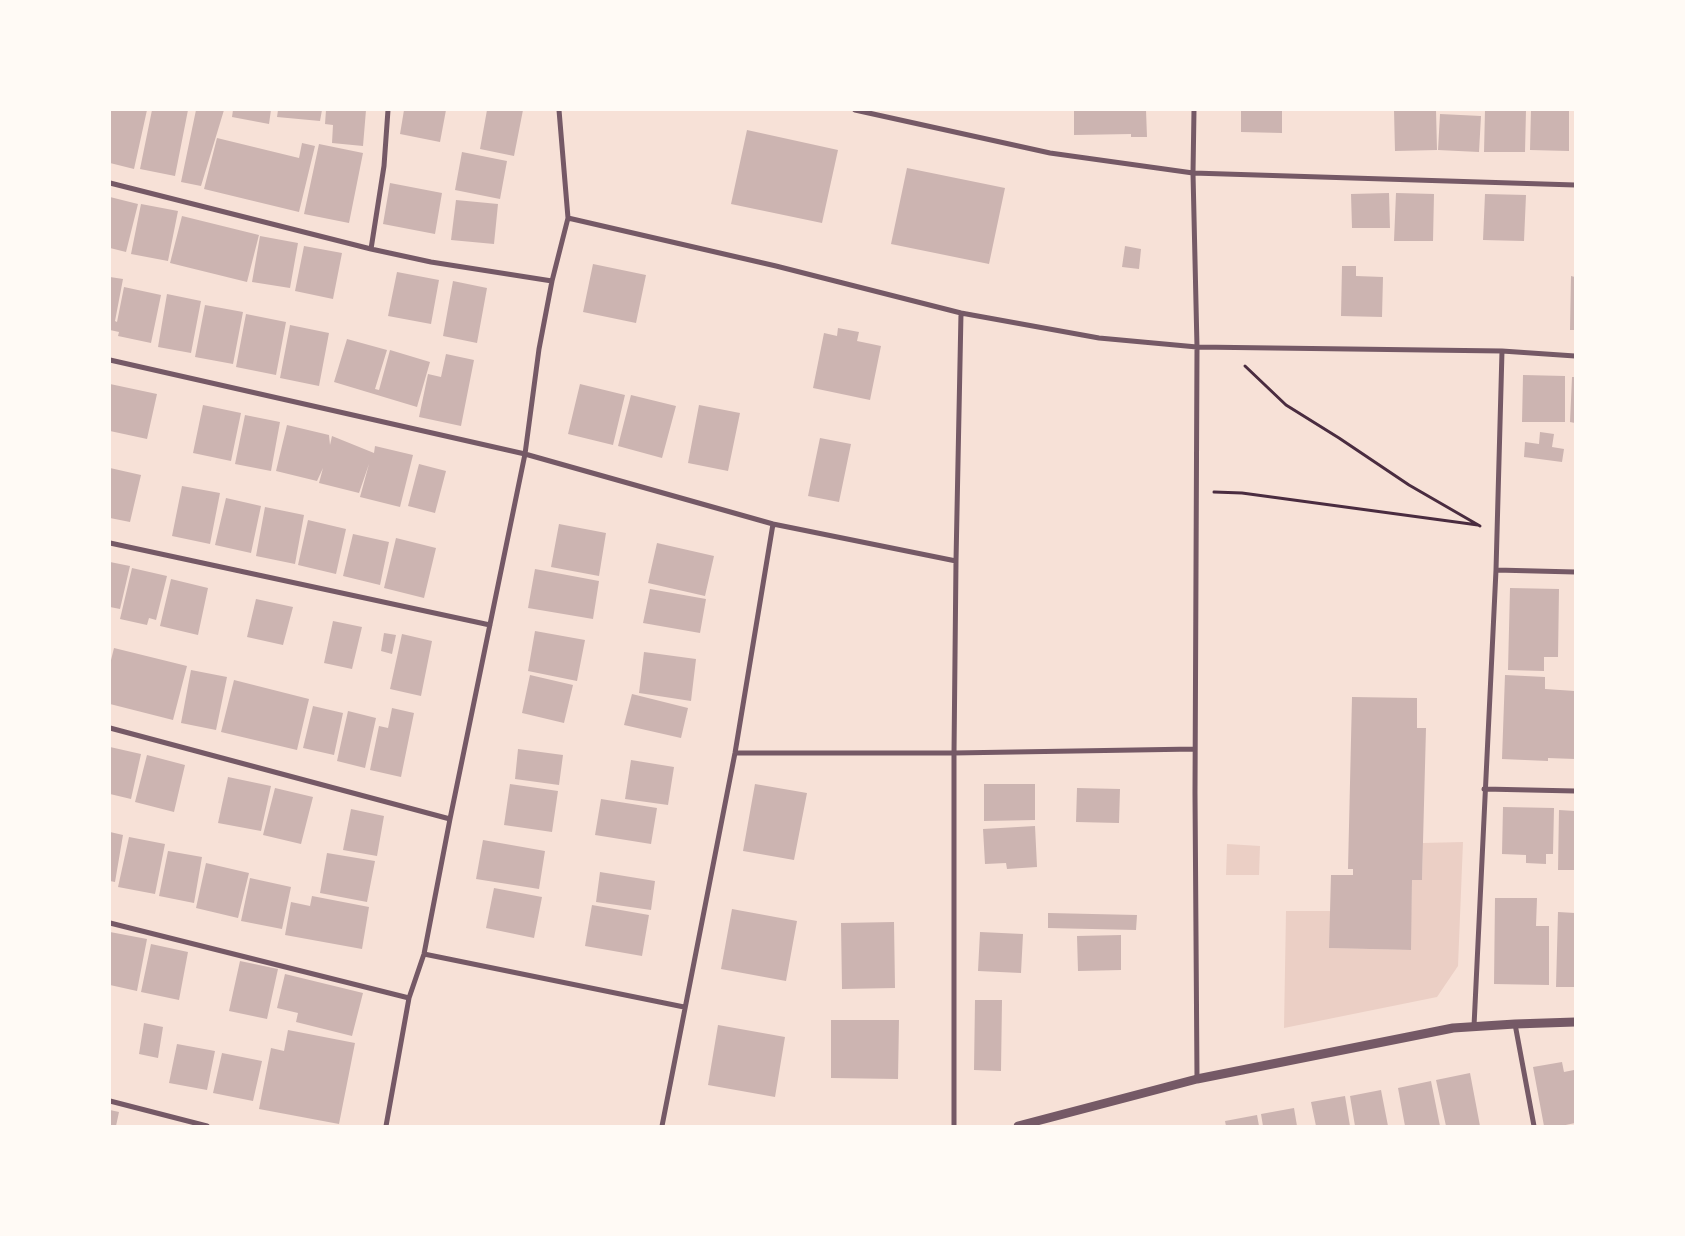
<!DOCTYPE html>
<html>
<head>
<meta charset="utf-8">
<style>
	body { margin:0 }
	#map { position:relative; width:1685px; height:1236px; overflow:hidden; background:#f7e1d7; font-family:"Exo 2",sans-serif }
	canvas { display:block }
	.frame { position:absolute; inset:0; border:111px solid #fffaf5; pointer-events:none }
</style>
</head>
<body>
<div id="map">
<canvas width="1685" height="1236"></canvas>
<div class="frame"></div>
</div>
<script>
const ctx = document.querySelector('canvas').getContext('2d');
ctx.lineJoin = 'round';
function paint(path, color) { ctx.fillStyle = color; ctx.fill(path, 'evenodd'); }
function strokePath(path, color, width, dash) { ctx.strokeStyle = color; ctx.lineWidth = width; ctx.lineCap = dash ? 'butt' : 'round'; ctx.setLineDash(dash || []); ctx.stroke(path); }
const green = new Path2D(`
	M1463 842 1458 966 1437 997 1284 1028 1286 911H1330V948L1410 950 1412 880H1422L1423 843Z
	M1227 844 1260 846 1259 875H1226Z`);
const building = new Path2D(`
	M110 110H147L134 169 110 163Z
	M152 110H188L175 176 140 169Z
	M196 110H224L201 186 181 182Z
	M233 110H271L269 124 232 117Z
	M278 110H322L320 121 277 117Z
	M326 110H366L363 146 332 143 333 125 325 124Z
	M404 110H446L440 142 400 134Z
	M487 110H523L514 156 480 149Z
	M1074 110H1146L1147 137H1131V134L1074 135Z
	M1241 110H1282V133L1241 132Z
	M1394 110H1436L1437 150 1395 151Z
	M1485 110H1526L1525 152H1484Z
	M1531 110H1569V151L1530 150Z
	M1440 114 1481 116 1479 152 1438 150Z
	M747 130 838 150 822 223 731 204Z
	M217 138 299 158 302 143 315 146 299 212 204 189Z
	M319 144 363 153 349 223 304 214Z
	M462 152 507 161 500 199 455 190Z
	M907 168 1005 188 989 264 891 244Z
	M390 183 442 193 435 234 383 224Z
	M1389 193 1390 228H1352L1351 194Z
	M1396 193 1434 194 1433 241H1394Z
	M1485 194 1526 195 1524 241 1483 240Z
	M110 197 138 204 126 252 110 248Z
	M456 200 498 204 494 244 451 240Z
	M141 204 178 211 168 261 131 254Z
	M182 216 259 235 247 282 170 263Z
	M260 236 298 243 290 288 252 282Z
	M304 246 342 253 333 299 295 291Z
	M1125 246 1141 249 1139 269 1122 267Z
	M593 264 646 275 636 323 583 312Z
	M1342 266H1356V276L1383 277 1382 317 1341 316Z
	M397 272 439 280 431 324 388 316Z
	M1571 276 1575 277V330H1570Z
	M110 277 123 279 115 321 117 322 124 287 161 295 151 343 118 336 119 332 110 330Z
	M453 281 487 288 477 343 443 336Z
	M167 294 201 301 191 353 158 347Z
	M205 305 243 312 233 364 195 357Z
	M246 314 286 322 276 375 236 367Z
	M290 325 329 333 319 386 280 378Z
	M838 328 859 332 857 341 881 346 870 400 813 388 824 333 837 336Z
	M347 339 387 350 375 389 379 390 390 350 430 362 417 407 334 382Z
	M446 354 474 360 461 426 419 417 428 374 441 377Z
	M1523 375 1565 376V422H1522Z
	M1572 377H1575V423L1570 422Z
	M110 384 157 394 147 439 110 431Z
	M580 384 625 395 613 445 568 434Z
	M631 395 676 406 662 458 618 446Z
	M203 405 241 413 231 461 193 453Z
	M699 405 740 413 728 471 688 463Z
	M245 415 280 422 271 471 235 464Z
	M287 425 329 435 330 445 332 436 374 453 375 446 413 455 400 507 360 497 369 464 359 493 319 483 323 468 317 481 276 471Z
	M1540 432 1554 434 1552 447 1564 449 1562 462 1524 457 1525 442 1539 444Z
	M820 438 851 444 839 502 808 496Z
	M419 464 446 471 435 513 408 506Z
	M110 468 141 475 130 522 110 518Z
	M182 486 220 493 210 544 172 536Z
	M226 498 261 506 251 553 215 545Z
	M265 507 304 515 295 564 256 556Z
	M308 520 346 529 336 574 298 565Z
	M559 524 606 533 599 576 551 567Z
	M353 534 389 542 380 585 343 576Z
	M396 538 436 548 424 598 384 588Z
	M657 543 714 556 705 596 648 583Z
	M110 562 130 566 120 609 110 607Z
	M132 568 167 576 156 620 149 618 147 625 120 619Z
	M535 569 599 581 593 619 528 608Z
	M171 579 208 588 198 635 160 626Z
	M1510 588 1559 589 1558 657H1544V671L1508 670Z
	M650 589 706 599 700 633 643 623Z
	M256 599 293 607 283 645 247 637Z
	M333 621 362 627 352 669 324 663Z
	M535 631 585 640 577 681 528 671Z
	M384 633 396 635 392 654 381 651Z
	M402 634 432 641 421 696 390 689Z
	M114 648 187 666 173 720 110 704V664Z
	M644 652 696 659 691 701 639 693Z
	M191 670 227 677 216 730 181 723Z
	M530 675 573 685 564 723 522 713Z
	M1505 675 1545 677V689L1575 691V759L1548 758V761L1502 759Z
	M234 680 309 699 297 750 221 732Z
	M632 694 688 708 681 738 624 725Z
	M1352 697 1417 698V728H1426L1422 880H1412L1411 950 1329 948 1331 875H1353V869H1348Z
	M313 706 343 713 334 755 303 748Z
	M392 708 414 713 401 777 370 770 379 726 388 728Z
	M348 711 376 718 365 768 337 761Z
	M110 747 141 754 131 799 110 794Z
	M518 749 563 755 559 785 515 779Z
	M147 755 185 765 174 812 135 802Z
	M631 760 674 767 668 805 625 799Z
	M228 777 271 786 261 831 218 823Z
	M510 784 558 791 552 832 504 825Z
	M755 784 807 793 794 860 743 851Z
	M984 784H1035V820L984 821Z
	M275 788 313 797 301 844 263 835Z
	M1077 788 1120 789 1119 823 1076 822Z
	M601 799 657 808 651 844 595 835Z
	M1503 807 1554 808 1553 854H1546V864L1526 863V855L1502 854Z
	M351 809 384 816 377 856 343 850Z
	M1559 810 1575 811V870H1558Z
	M1035 826 1037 867 1007 869 1006 863 985 864 983 829Z
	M110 832 123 835 115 882 110 881Z
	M129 837 165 844 155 894 118 887Z
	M483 840 545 851 539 889 476 879Z
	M168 851 202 857 194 903 159 896Z
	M327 853 375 861 367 902 320 893Z
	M206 863 249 873 238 918 196 908Z
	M600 872 655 881 651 910 596 902Z
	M250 878 291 887 282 929 241 921Z
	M494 888 542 897 534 938 486 928Z
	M312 896 369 907 362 949 285 935 291 902 310 906Z
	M1495 898H1537L1536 926H1549V985L1494 984Z
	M592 905 649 915 642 956 585 946Z
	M732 909 797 921 786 981 721 969Z
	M1558 912 1575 913V987H1556Z
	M1048 913 1137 915 1136 930 1048 928Z
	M894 922 895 988 842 989 841 923Z
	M110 932 147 939 137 991 110 985Z
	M980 932 1023 934 1021 973 978 971Z
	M1121 935V970L1078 971 1077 936Z
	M151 944 188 952 179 1000 141 992Z
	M240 961 278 969 267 1019 229 1011Z
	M285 974 363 993 352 1036 296 1022 298 1013 277 1008Z
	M975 1000H1002L1001 1071 974 1070Z
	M831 1020H899L898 1079 831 1078Z
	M144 1023 163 1027 158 1058 139 1054Z
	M718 1025 785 1037 775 1097 708 1085Z
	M288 1030 355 1043 339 1124 259 1109 271 1048 284 1051Z
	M177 1044 215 1051 207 1090 169 1083Z
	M222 1053 262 1061 253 1101 213 1093Z
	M1562 1062 1564 1072 1574 1070 1575 1123 1561 1126H1544L1533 1067Z
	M1470 1073 1480 1126H1446L1436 1080Z
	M1431 1081 1440 1126H1405L1398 1088Z
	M1381 1090 1388 1126H1355L1350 1096Z
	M1345 1096 1350 1126H1316L1311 1102Z
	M1294 1108 1297 1126H1263L1261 1114Z
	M110 1110 119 1112 116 1126H110Z
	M1257 1115 1259 1126H1226L1225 1121Z`);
const path = new Path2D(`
	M1245 366 1286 405 1339 438 1409 485 1480 526
	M1214 492 1242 493 1478 525`);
const minor = new Path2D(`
	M559 110 568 218 552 281 539 349 525 454 773 524 956 561
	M855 110 1050 153 1193 173 1575 185
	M1194 110 1193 173 1197 347 1195 792 1197 1079
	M110 183 371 249 431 262 552 281
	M568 218 776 266 961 313 1099 338 1197 347 1502 351 1575 356
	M371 249 384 166 388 110
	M110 360 525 454 450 819 424 954 409 998 386 1126
	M110 543 490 625
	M1496 570 1575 572
	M110 728 450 819
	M735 753H954L1195 749
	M1484 789 1575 791
	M110 923 409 998
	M424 954 684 1007
	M1515 1024 1534 1126
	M1474 1026 1496 570 1502 351
	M110 1101 207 1126
	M662 1126 735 753 773 524
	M954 1126V753L956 561 961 313`);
const tertiary = new Path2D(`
	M1018 1126 1197 1079 1453 1028 1515 1024 1575 1022`);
paint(green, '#ebcfc5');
paint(building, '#ccb4b1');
strokePath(path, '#4a2c40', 3);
strokePath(minor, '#755966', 5);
strokePath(tertiary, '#755966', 9);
</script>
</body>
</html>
